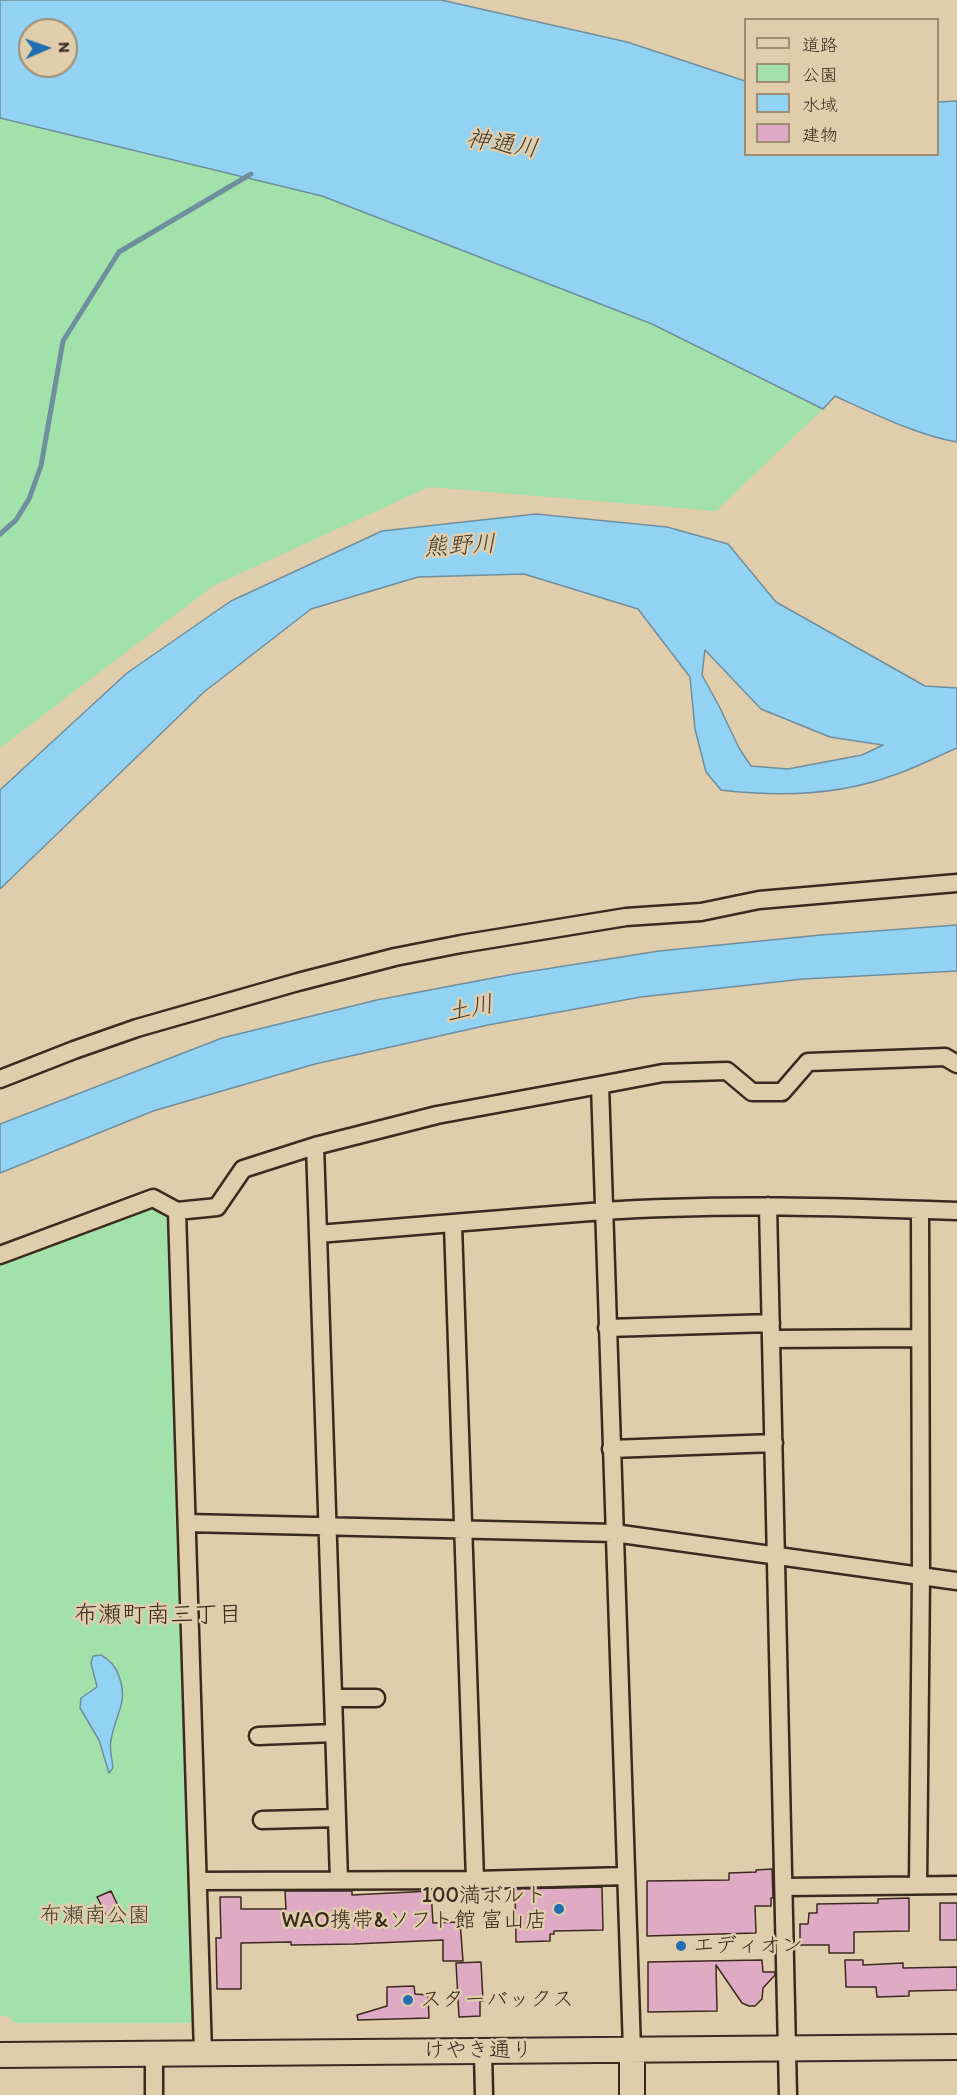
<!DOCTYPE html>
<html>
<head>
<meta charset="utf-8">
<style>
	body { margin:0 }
	#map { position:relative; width:957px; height:2095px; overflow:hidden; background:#e0cdab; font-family:Itim,"Klee One",sans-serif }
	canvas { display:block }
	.legend { position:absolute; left:744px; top:18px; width:195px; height:138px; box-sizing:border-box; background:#e0cdab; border:2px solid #9e8c73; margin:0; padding:8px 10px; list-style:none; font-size:18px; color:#3b2a1e }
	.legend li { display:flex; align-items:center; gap:12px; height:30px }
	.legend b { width:30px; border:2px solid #9e8c73 }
	.north { position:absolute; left:18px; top:18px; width:60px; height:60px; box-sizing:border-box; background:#e0cdab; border:2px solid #9e8c73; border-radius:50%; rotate:88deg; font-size:16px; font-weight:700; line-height:24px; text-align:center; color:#3b2a1e }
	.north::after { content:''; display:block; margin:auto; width:21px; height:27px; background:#1f6fb2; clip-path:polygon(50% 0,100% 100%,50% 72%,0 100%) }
</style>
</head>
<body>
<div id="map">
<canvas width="957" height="2095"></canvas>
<ul class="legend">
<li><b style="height:8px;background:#e0cdab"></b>道路</li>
<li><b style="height:16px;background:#a2e2aa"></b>公園</li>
<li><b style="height:16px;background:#92d3f3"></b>水域</li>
<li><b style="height:16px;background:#dfaac4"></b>建物</li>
</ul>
<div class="north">N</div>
</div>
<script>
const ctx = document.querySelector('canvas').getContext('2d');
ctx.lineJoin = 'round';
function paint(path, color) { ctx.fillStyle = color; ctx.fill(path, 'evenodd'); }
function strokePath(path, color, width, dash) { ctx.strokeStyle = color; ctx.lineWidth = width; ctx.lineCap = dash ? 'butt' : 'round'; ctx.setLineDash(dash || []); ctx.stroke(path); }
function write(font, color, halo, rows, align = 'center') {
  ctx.font = font + ' Itim,"Klee One",sans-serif'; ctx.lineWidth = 5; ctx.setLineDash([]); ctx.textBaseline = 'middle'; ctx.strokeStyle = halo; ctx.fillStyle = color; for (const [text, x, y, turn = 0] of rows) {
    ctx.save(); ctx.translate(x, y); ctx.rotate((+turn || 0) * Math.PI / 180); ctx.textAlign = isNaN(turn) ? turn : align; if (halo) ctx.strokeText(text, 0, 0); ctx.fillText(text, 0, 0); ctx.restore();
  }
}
const green = new Path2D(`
	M0 118 322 196 652 324 823 409 716 511 429 487 213 586 0 748Z
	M152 1205 165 1211 171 1219 193 2023H15L7 2016H0V1265L53 1241Z`);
const water = new Path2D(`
	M0 0H441L627 42 745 81 746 154H938V102L957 101V442C919 436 870 412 835 396L823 409 652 324 322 196 0 118ZM30 30H66V66H30Z
	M536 514 667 527 728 544 776 602 925 686 957 688V748C936 757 915 768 894 775 838 796 779 797 721 790L706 772 695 729 690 677 638 609 524 574 418 577 311 609 204 692 0 889V790L127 673 231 601 382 531ZM705 650 761 709 830 737 883 745 862 755 788 769 751 766 739 748 719 706 702 675Z
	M957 925V971L803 979 641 997 488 1025 315 1064 153 1111 0 1173V1124L222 1038 377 1000 514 974 659 951 821 935Z
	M101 1655C110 1660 116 1667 119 1676 129 1702 115 1715 111 1740 109 1750 112 1758 113 1768L109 1773 99 1740 80 1708 81 1698 97 1687 91 1663 93 1656Z`);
const stream = new Path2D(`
	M0 534 16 520 29 499 41 466 63 341 119 252 251 174`);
const building = new Path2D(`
	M772 1869 773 1898H771V1906H755L756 1933 647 1936V1881L729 1880V1873L756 1872V1870Z
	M602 1887 603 1930 554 1931V1934H550V1941L516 1942 515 1889Z
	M111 1891 122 1914 109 1920 97 1897Z
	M285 1891H352V1895L431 1891 433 1923 460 1922 463 1961H443V1940L354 1944 291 1945V1942L241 1943V1989H217L216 1938H221L220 1897H241V1909H286Z
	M909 1898V1931L854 1932V1953H829V1945H800V1924H808L809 1913H817V1904L878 1903V1899Z
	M940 1903H957V1940H940Z
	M762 1960 763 1972H775V1975L763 1988 762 1999 755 2006H749L742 2003 716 1965 717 2011 648 2012V1962Z
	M845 1960H863V1965L903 1963V1968L957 1967V1990L909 1991V1996L877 1997 876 1987H846Z
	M481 1962 483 2001H480V2016L459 2017 456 1963Z
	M414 1986 415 1994 428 1995 429 2018 358 2020 357 2015 387 2006V1987Z`);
const street = new Path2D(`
	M0 1079 74 1050 137 1028 298 982 395 957 461 944 626 917 701 912 759 900 957 883
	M600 1085 632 2049
	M315 1146 318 1234C414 1227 508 1218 603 1211 721 1203 839 1207 957 1211
	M768 1206 788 2095
	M177 1211 203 2053
	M453 1225 475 1880
	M318 1234 339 1880
	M0 1255 153 1198 177 1211 217 1207 243 1169 315 1146 437 1115 600 1085 663 1073 727 1071 752 1092H782L808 1062 945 1057 957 1064
	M607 1328 771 1323
	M772 1339 920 1338
	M611 1449 774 1443
	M187 1523 614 1533 957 1581
	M334 1698H376
	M258 1736 334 1733
	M262 1820 337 1818
	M198 1881 475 1880 626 1876
	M918 1885 921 1576 920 1210
	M784 1887 957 1885
	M483 2051 484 2095
	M154 2054V2095`);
const secondary = new Path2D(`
	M0 2055 957 2047
	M632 2095V2049`);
const markers = [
	[559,1909,6,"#1f6fb2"],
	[681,1946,6,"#1f6fb2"],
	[408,2000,6,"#1f6fb2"]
];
const poiNames = [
	["100満ボルト",547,1896,"right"],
	["WAO携帯&ソフト館 富山店",547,1921,"right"],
	["エディオン",693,1946],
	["スターバックス",420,2000]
];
const parkNames = [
	["布瀬南公園",95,1916]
];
const streetNames = [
	["けやき通り",478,2051]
];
const waterNames = [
	["神通川",502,145,9],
	["熊野川",460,547,-3],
	["土川",470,1010,-12]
];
const neighbourhoodNames = [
	["布瀬町南三丁目",158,1616]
];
paint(green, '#a2e2aa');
paint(water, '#92d3f3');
strokePath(water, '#6f8f9e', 1.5);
strokePath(stream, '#6f8f9e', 5);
paint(building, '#dfaac4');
strokePath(building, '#3b2a1e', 1.5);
strokePath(street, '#3b2a1e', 21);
strokePath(secondary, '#3b2a1e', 28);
strokePath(street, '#e0cdab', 16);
strokePath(secondary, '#e0cdab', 24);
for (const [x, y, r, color] of markers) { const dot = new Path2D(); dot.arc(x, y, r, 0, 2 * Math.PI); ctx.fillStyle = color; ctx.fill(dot); strokePath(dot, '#e0cdab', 2); }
write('22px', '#3b2a1e', '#e0cdab', poiNames, 'left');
write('22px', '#453c2c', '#e0cdab', parkNames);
write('22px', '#3b2a1e', '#e0cdab', streetNames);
write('italic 24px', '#443b33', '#e0cdab', waterNames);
write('24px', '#3b2a1e', '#e0cdab', neighbourhoodNames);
</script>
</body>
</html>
